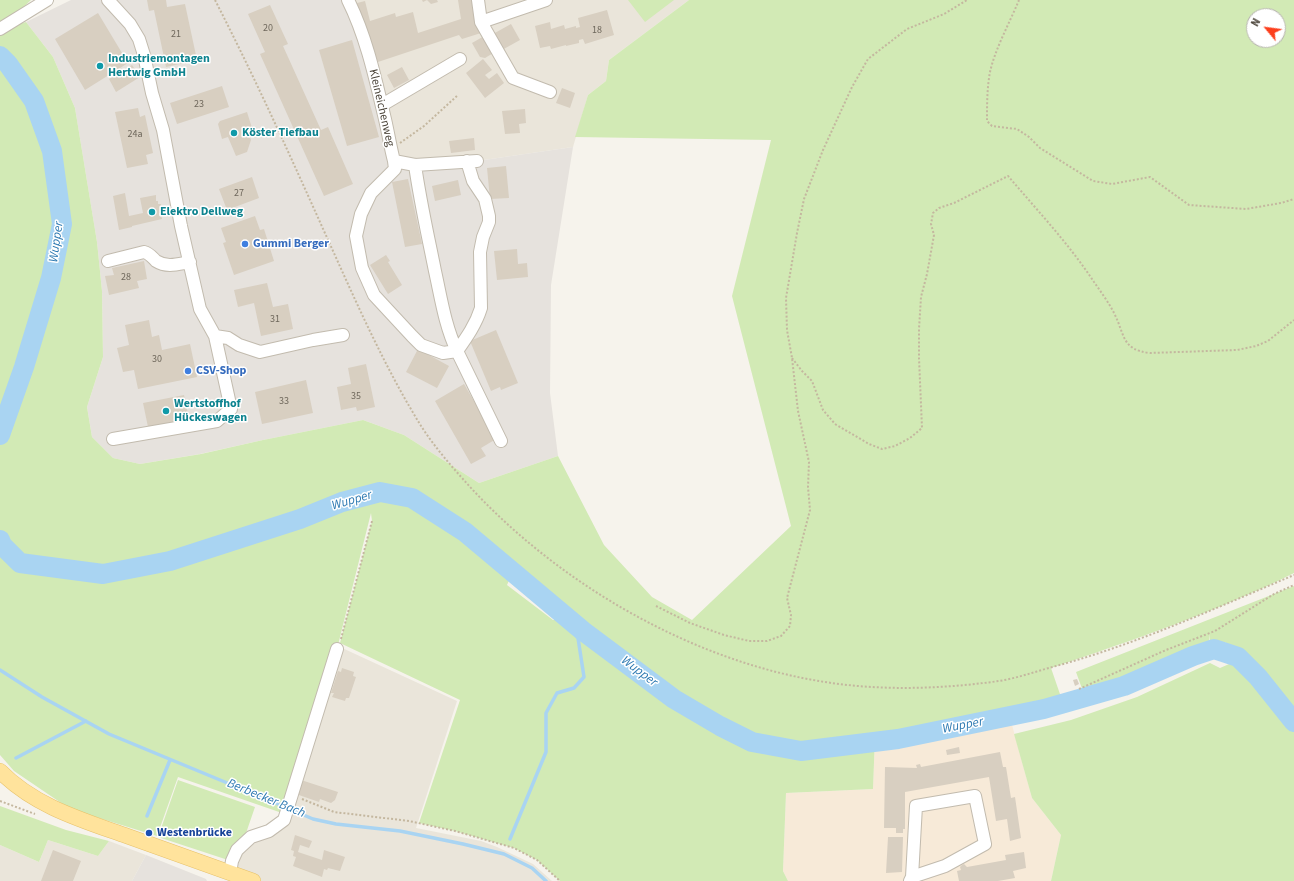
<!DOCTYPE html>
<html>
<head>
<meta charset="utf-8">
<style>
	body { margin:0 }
	#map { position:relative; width:1294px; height:881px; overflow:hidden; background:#f6f3ec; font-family:"Source Sans 3",sans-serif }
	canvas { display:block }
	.north { position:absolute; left:1246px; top:8px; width:40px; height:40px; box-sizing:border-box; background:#fff; border:1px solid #b7b4b0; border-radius:50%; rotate:299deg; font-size:11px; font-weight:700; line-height:16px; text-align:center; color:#4b4439 }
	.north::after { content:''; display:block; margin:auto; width:14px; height:18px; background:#fc3f1d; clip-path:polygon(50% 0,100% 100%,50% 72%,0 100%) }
</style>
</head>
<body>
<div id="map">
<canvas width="1294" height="881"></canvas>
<div class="north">N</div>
</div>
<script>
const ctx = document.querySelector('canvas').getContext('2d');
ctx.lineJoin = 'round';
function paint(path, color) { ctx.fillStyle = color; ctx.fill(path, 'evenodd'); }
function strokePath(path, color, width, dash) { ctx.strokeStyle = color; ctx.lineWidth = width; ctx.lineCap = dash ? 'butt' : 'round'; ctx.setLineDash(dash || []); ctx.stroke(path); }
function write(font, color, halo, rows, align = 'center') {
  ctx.font = font + ' "Source Sans 3",sans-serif'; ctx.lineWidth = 3; ctx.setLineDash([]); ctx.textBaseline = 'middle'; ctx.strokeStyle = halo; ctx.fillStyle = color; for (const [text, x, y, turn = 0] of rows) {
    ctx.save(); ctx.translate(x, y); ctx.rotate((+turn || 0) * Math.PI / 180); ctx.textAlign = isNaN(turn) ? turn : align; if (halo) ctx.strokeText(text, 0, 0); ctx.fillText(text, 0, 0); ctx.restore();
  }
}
const residential = new Path2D(`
	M348 0H689L609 60 606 81 588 95 573 147 477 161H394Z
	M340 647 457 701 416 828 481 841 497 847 533 864 552 881H232L236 863 246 845 287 821Z
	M48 840 98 856 109 841 146 855 132 881H0V845L39 862Z`);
const commercial = new Path2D(`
	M1009 714 1032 798 1061 835 1051 881H788L783 871 786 793 873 789 875 736 930 731Z`);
const industrial = new Path2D(`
	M71 0H348L395 161H477L573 147 551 285 550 393 558 456 479 483 404 435 363 420 263 440 200 454 140 464 113 458 92 437 87 407 103 357 102 291 97 242 75 108 53 57 26 22Z
	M146 855 206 879 207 881H132Z`);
const green = new Path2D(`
	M0 0H31L0 29Z
	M628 0H674L645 22Z
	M689 0H1294V573C1216 612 1133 640 1051 668L1062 700 1009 714 930 731 875 736 873 789 786 793 783 871 788 881H560L537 860 514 848 455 831 419 823 460 700 340 643 372 521 371 513 337 649 286 799 262 786 286 799 282 813 178 777 157 836 70 809 14 771 0 755V30L26 22 53 57 75 108 97 242 102 291 103 357 87 407 92 437 113 458 140 464 201 454 263 440 363 420 404 435 479 483 558 456 604 545 652 597 692 620 791 526 732 296 771 140 575 137 588 95 606 81 609 60ZM1254 16H1278V40H1254ZM511 576 631 655 673 689 574 620H553L507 585Z
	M1294 586V881H1051L1061 835 1032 798 1014 734 1071 720 1137 697 1210 663 1220 668 1245 657 1234 647 1224 642 1210 643V634L1209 643 1126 680 1103 689 1084 694 1076 672Z
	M178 780 255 807 245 836 228 860 158 837Z
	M0 806 66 830 109 841 98 856 48 840 39 862 0 845Z`);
const stream = new Path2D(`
	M0 670 42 697 109 734 278 804 313 819 336 824 400 831 463 844 504 854 532 868 546 881
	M16 758 86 721
	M147 816 170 760
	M510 839 546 752V713L557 693 574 688 584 677 578 638 583 631`);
const river = new Path2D(`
	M0 56 8 64 34 101 52 151 62 224 51 278 24 367 0 435
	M0 540 2 545 20 563 103 574 170 561 300 519 342 502 380 492 412 498 465 532 583 631 674 699 720 726 752 742 801 751 898 739 1044 709 1124 686 1193 656 1214 649 1238 657 1258 677 1294 722`);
const building = new Path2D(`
	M147 0H166L167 7 185 4 197 60 166 67 154 10 149 11Z
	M422 0H437L438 2 431 4 427 0 423 2Z
	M458 0H474L481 33 462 39 459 35 378 62 362 23 357 3 365 1 370 21 395 13 396 17 413 12 418 33 461 19Z
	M270 5 288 44 283 46 321 130 328 127 353 184 324 196 260 54 265 52 248 14Z
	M607 10 614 35 585 44 583 39 579 40V43L566 46V45L551 49 550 46 540 48 535 26 550 22 551 29 564 25 565 29 576 26V28L580 27 578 18Z
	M98 13 128 63 85 90 55 39Z
	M511 24 520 40 502 50 493 34Z
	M486 35 495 52 485 58 480 57 472 43Z
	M352 40 379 137 347 146 319 50Z
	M483 59 492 70 485 75 489 79 497 73 504 83 485 98 466 73Z
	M132 65 140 77 116 92 109 79Z
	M402 67 409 80 394 88 387 75Z
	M222 86 229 107 177 124 170 103Z
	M562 88 575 93 570 108 556 103Z
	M138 108 140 117 145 115 153 153 146 155 148 164 127 168 115 112Z
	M525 109 526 123 519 124 520 133 505 134 502 111Z
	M247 112 252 128 247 130 251 140 247 152 236 156 228 137 222 139 218 124 220 121Z
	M474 138 475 150 451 153 449 141Z
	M506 166 509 198 490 199 487 168Z
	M252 177 259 198 227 210 219 189Z
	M408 179 422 244 405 247 392 182Z
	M458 180 461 195 435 201 432 186Z
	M125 193 129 216 143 213 140 198 156 195V201H158V204H161L162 210H160L161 213H159V216L161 215 162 219 132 226V227L119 230 113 196Z
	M255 216 260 230 264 229 274 261 234 275 223 243 226 242 221 228Z
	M517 249 518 264 527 263 528 277 497 280 494 251Z
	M386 255 390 261 388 262 402 285 388 294 370 265Z
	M144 261 147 279 137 281 139 288 109 295 105 276 114 275 112 268Z
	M267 283 273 307 288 304 293 329 261 336 254 303 238 307 234 290Z
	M149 320 152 337 159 335 162 350 190 344 197 377 138 389 134 370 123 372 117 348 129 345 125 325Z
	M496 330 518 383 501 390 500 387 491 391 470 341Z
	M418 349 449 366 437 388 406 372Z
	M366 364 375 407 357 411 356 407 341 410 337 387 351 384 348 368Z
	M306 380 313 413 262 424 255 392Z
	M464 384 496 439 481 448 486 456 471 464 435 401Z
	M184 395 189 419 148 427 143 403Z
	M342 668 354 672 353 676 356 677 349 698H346L345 701 332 697 334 693H331L338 671 341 672Z
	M1077 679 1079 684 1075 686 1073 680Z
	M959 747 960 753 947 755 946 750Z
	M1000 752 1003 767H1006L1011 798 1015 797 1021 838 1010 841 1007 819 996 821 989 777 905 792V829H903V833H896V828H884L885 767 917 768 916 765 920 764 921 767Z
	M301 780 338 792 335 800 331 803 320 799 319 802 296 794Z
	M295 835 312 841 309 848 300 845 298 852 322 860 324 850 345 857 340 871 328 868 327 870 324 869 322 877 293 866 296 857 293 856 294 851 291 850Z
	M888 837H903L902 872 886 873Z
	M53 850 81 861 73 881H41Z
	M1024 852 1026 868 1013 871 1015 878 998 881H959L957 871 961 870 960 867 962 865 964 864 967 867 1006 860 1005 855Z`);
const path = new Path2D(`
	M215 0C254 76 289 153 324 231 353 295 381 360 418 421 430 441 446 460 462 478 552 580 689 661 825 682 882 691 942 689 999 681 1018 678 1037 671 1056 666 1137 644 1216 608 1294 575
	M1019 0C1010 22 995 49 990 72 987 88 987 105 987 121L992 126 1017 129 1029 137 1040 148 1093 181 1112 184 1150 177 1189 205 1246 209 1281 203 1294 199
	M400 143 424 126 458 95
	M792 358 802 371 812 381 823 410 835 424 869 444 882 449 895 446 910 438 922 428 919 358V329L921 297 927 274 934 235 931 224 933 213 939 208 954 203 1008 176C1037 210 1069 244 1094 282 1101 292 1109 303 1114 313 1125 334 1121 350 1150 353L1237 350 1256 346 1268 341 1294 320
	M656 606 690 623 724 635 749 641H767L781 636 790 626 791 615 787 598 810 510 808 487 809 462 798 411 792 358 787 330 786 298 797 233 804 199 823 150 852 87 868 59 907 29 944 14 967 0
	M341 639 372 521
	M1079 689 1166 650 1215 631 1274 594 1294 585
	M302 799 334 812 409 821 455 831 514 848 537 860 560 881
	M0 801 35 814`);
const minor = new Path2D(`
	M108 0 130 24 139 39 144 55 152 93 163 130 181 226 200 309 215 336 231 409 217 421 113 439
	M348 0C366 36 375 77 384 115 388 131 390 146 394 161L415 165 477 161
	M478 0 481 22
	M546 0 481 22 513 78 550 92
	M0 29 47 0
	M382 105 460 59
	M394 161 395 169 371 193 361 214 356 236 362 268 374 295 412 336 421 345 443 353 457 351C445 326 441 298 435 271 428 236 420 201 415 165
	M467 161 473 181 485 199 489 216V222L483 237 480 252 481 308C476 324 467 337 457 351L501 441
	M108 261 144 252C149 253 152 257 156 261 167 268 178 264 190 262
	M215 336 228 338 239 345 260 352 313 340 343 335
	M230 873 232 861 237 850 251 837 269 831 284 820 337 649
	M910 881 912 877 916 806 975 796 985 844 945 866 912 877`);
const major = new Path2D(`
	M0 771C34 806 82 820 127 836 169 851 211 866 253 881`);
const markers = [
	[100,66,4,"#0f9aa8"],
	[234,133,4,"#0f9aa8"],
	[152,212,4,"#0f9aa8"],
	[245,244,4,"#3f7fe0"],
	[188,371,4,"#3f7fe0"],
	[166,411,4,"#0f9aa8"],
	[149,833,4,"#1a4fb4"]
];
const numberNames = [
	["20",268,29],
	["18",597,31],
	["21",176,35],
	["23",199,105],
	["24a",135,135],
	["27",239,194],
	["28",126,278],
	["31",275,320],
	["30",157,360],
	["35",356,397],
	["33",284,402]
];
const cultureNames = [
	["Industriemontagen",108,59],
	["Hertwig GmbH",108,73],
	["Köster Tiefbau",242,133],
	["Elektro Dellweg",160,212],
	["Wertstoffhof",174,404],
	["Hückeswagen",174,418]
];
const streetNames = [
	["Kleineichenweg",381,108,77]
];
const shopNames = [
	["Gummi Berger",253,244],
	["CSV-Shop",196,371]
];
const transitNames = [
	["Westenbrücke",157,833]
];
const waterNames = [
	["Wupper",57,242,-82],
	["Wupper",352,501,-16],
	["Wupper",639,672,37],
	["Wupper",963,726,-11],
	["Berbecker Bach",266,799,22]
];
paint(residential, '#eae5da');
paint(commercial, '#f7ead8');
paint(industrial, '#e6e2dd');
paint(green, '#d2eab5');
strokePath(stream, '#a9d4f2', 3.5);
strokePath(river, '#a9d4f2', 20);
paint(building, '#d8cfc1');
strokePath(minor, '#c2bbae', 14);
strokePath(major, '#e6c16a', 16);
strokePath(path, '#c4b79f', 2, [2, 2]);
strokePath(minor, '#fff', 12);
strokePath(major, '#ffe39c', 15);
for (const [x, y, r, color] of markers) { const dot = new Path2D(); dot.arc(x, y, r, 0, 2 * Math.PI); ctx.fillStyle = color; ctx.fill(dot); strokePath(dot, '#fff', 1.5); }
write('10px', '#6e675b', null, numberNames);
write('bold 12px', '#0d838f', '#fff', cultureNames, 'left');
write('12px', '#4b4439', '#fff', streetNames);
write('bold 12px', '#366cbe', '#fff', shopNames, 'left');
write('bold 12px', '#164399', '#fff', transitNames, 'left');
write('italic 13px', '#2e7ab2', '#fff', waterNames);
</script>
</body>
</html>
